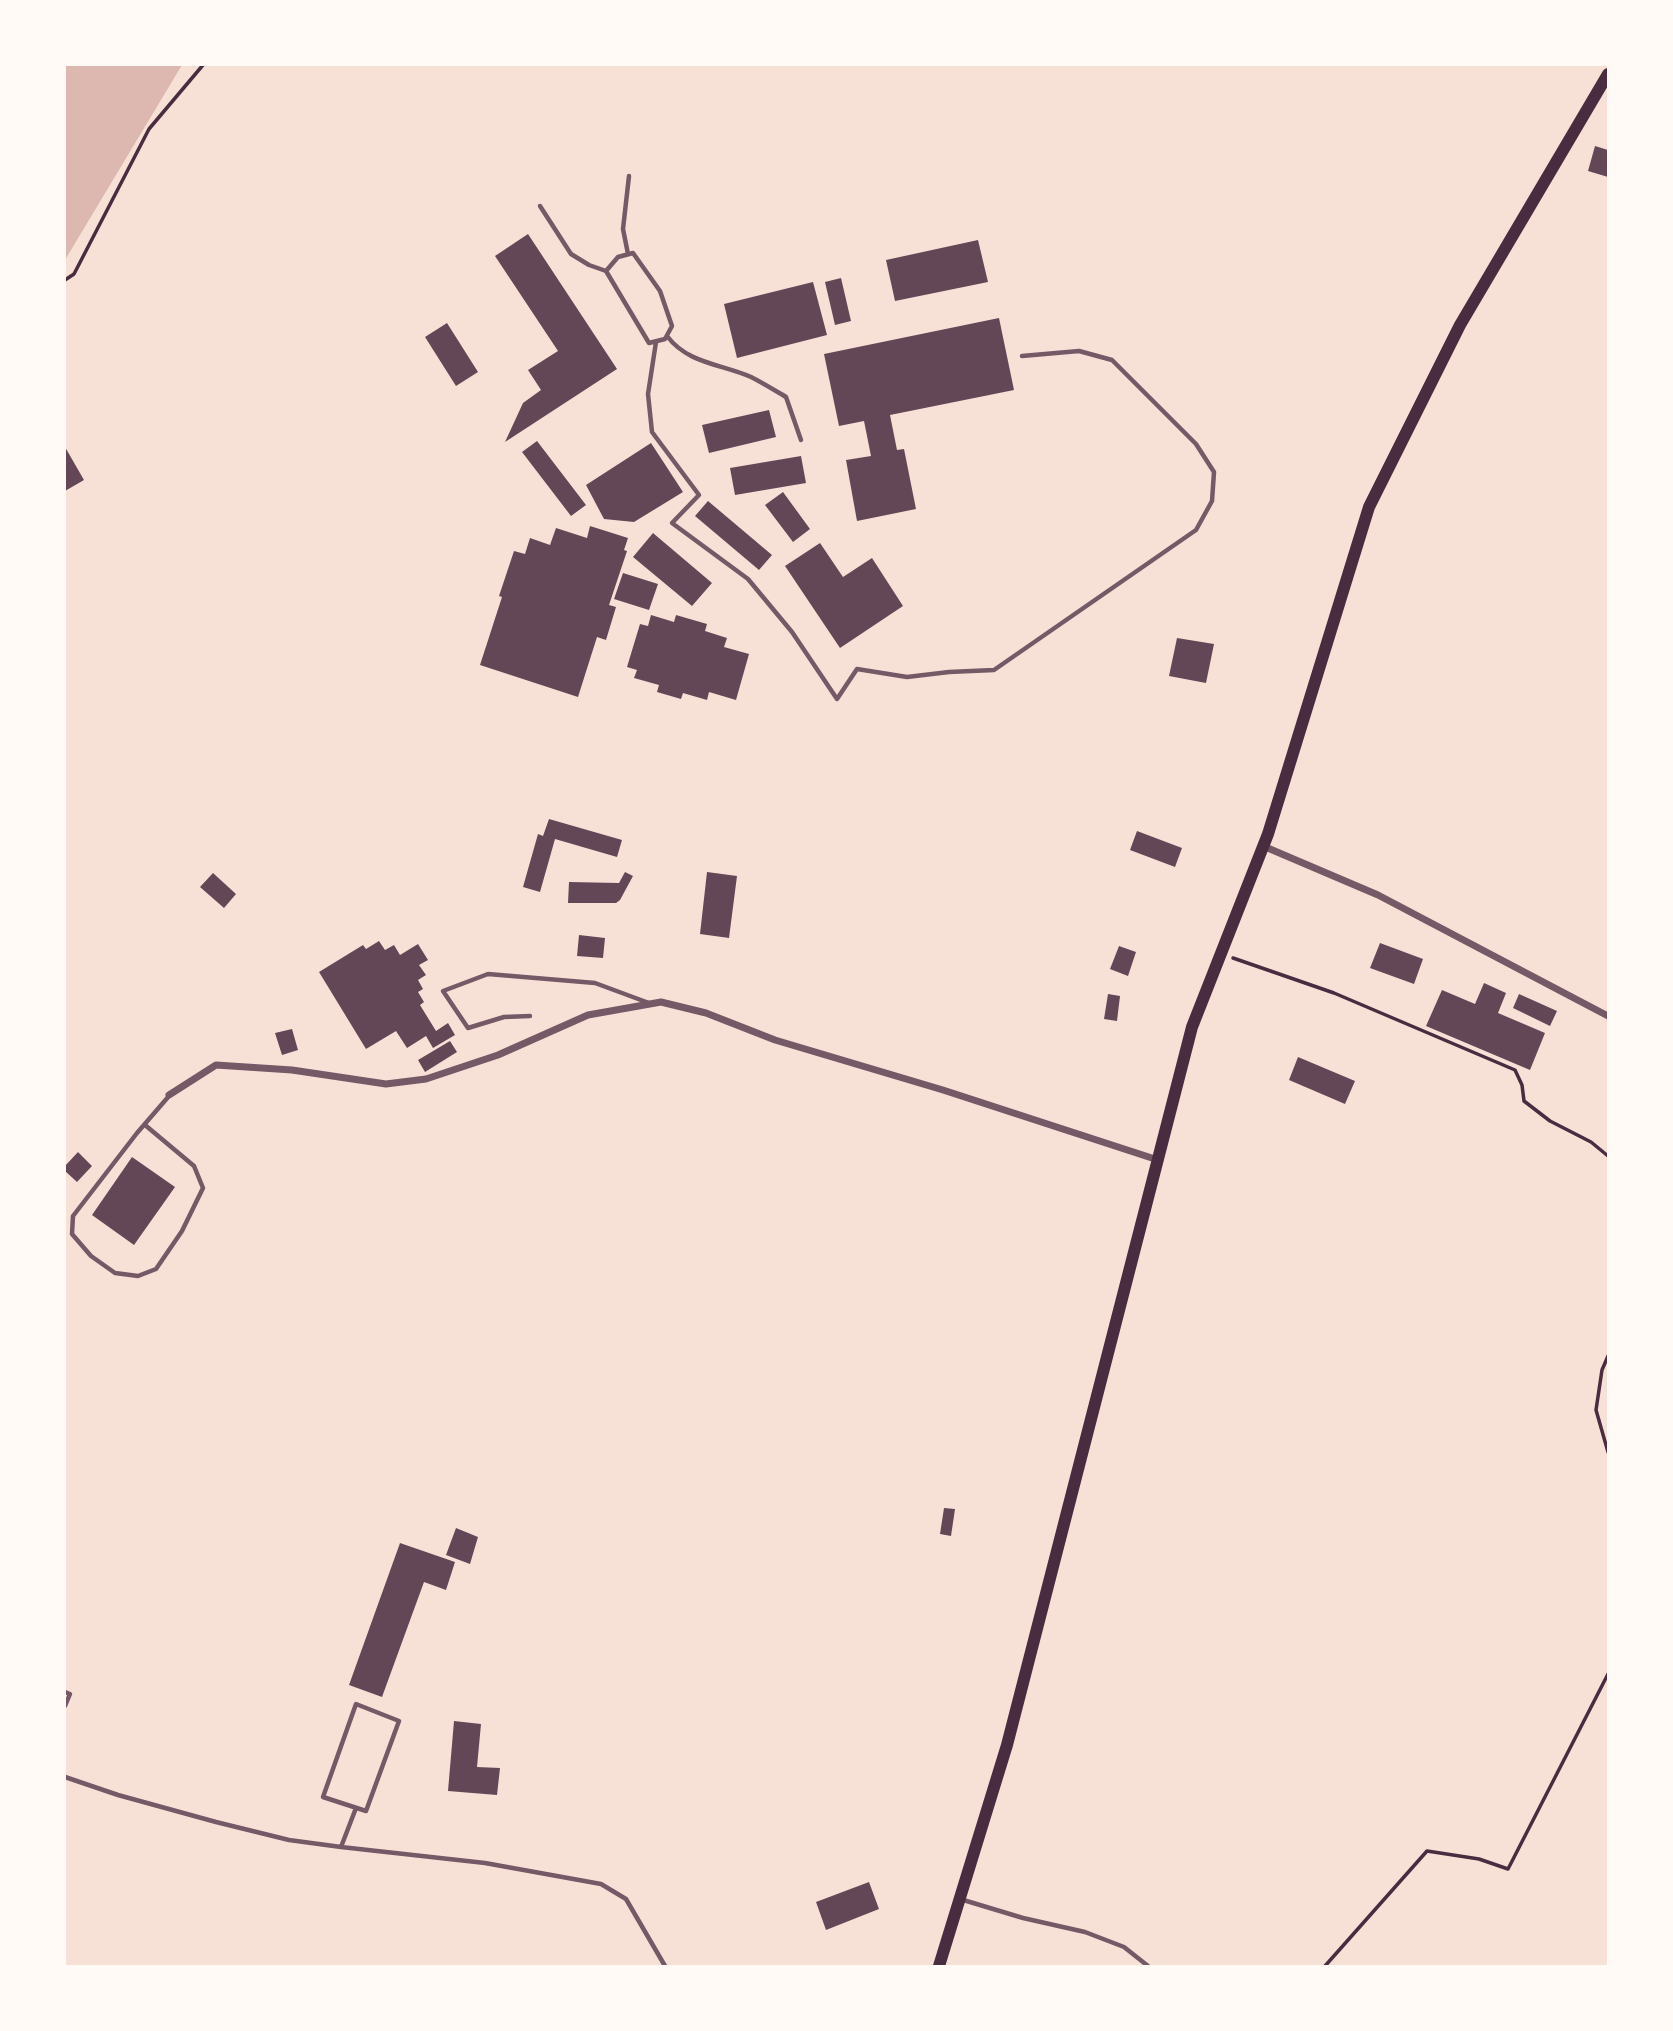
<!DOCTYPE html>
<html>
<head>
<meta charset="utf-8">
<style>
	body { margin:0 }
	#map { position:relative; width:1673px; height:2031px; overflow:hidden; background:#f7e1d7; font-family:"Source Sans 3",sans-serif }
	canvas { display:block }
	.frame { position:absolute; inset:0; border:66px solid #fffaf5; pointer-events:none }
</style>
</head>
<body>
<div id="map">
<canvas width="1673" height="2031"></canvas>
<div class="frame"></div>
</div>
<script>
const ctx = document.querySelector('canvas').getContext('2d');
ctx.lineJoin = 'round';
function paint(path, color) { ctx.fillStyle = color; ctx.fill(path, 'evenodd'); }
function strokePath(path, color, width, dash) { ctx.strokeStyle = color; ctx.lineWidth = width; ctx.lineCap = dash ? 'butt' : 'round'; ctx.setLineDash(dash || []); ctx.stroke(path); }
const water = new Path2D(`
	M65 65H182L65 260Z`);
const building = new Path2D(`
	M1595 146 1608 150V177L1588 171Z
	M528 234 617 369 505 442 523 403 541 390 528 370 558 351 495 256Z
	M978 240 988 282 895 301 886 260Z
	M841 278 851 321 835 325 825 282Z
	M813 282 827 335 737 358 724 304Z
	M999 318 1014 390 890 415 897 450 904 449 916 509 857 521 846 460 871 456 864 421 839 426 824 354Z
	M447 323 478 372 456 386 425 337Z
	M769 410 776 437 709 453 702 425Z
	M537 441 586 505 571 516 522 452Z
	M651 443 683 492 634 522 604 519 586 485Z
	M65 447 84 480 65 491Z
	M801 456 806 483 735 495 730 468Z
	M783 492 810 529 793 542 765 505Z
	M708 501 772 555 759 570 695 516Z
	M590 526 628 538 624 550 627 551 609 605 616 607 606 640 597 637 578 697 480 665 502 597 499 596 514 551 525 554 530 538 550 545 556 528 587 538Z
	M653 533 712 583 692 606 633 557Z
	M820 543 843 577 872 558 903 606 840 648 785 566Z
	M623 573 658 584 649 610 614 599Z
	M651 615 674 622 676 615 707 624 705 631 727 638 724 647 749 654 736 700 709 692 707 700 683 693 681 699 657 692 659 685 634 678 637 670 627 667 640 624 648 626Z
	M1177 638 1214 644 1206 683 1169 676Z
	M549 819 622 840 617 857 555 839 540 892 523 887 538 834 543 836Z
	M1137 831 1182 848 1175 867 1130 850Z
	M625 872 633 876 620 900 616 903H568L569 882 619 883Z
	M707 872 737 876 729 938 700 934Z
	M213 873 236 894 224 908 200 887Z
	M579 935 605 938 603 958 577 956Z
	M379 941 385 950 394 945 400 955 418 944 428 960 419 965 426 975 418 980 423 989 418 992 424 1002 420 1005 436 1031 448 1023 455 1035 433 1048 426 1036 407 1048 396 1031 366 1049 319 972 363 945 366 949Z
	M1380 943 1423 959 1414 984 1370 968Z
	M1119 946 1136 952 1128 976 1110 969Z
	M1484 983 1506 993 1498 1013 1545 1033 1530 1070 1426 1026 1442 990 1475 1004Z
	M1108 994 1120 996 1117 1021 1104 1019Z
	M1519 994 1557 1011 1550 1026 1513 1008Z
	M292 1029 298 1050 282 1055 275 1033Z
	M450 1041 457 1052 425 1072 418 1060Z
	M1298 1057 1355 1081 1345 1104 1289 1080Z
	M78 1152 92 1166 77 1182 65 1171V1166Z
	M132 1157 175 1187 134 1245 92 1215Z
	M944 1508 955 1509 951 1536 940 1534Z
	M456 1528 478 1537 470 1564 446 1555Z
	M400 1543 455 1562 446 1590 424 1582 382 1697 349 1685Z
	M454 1721 481 1724 477 1767 500 1768 497 1795 448 1791Z
	M869 1882 879 1909 826 1930 816 1902Z`);
const path = new Path2D(`
	M65 280 74 274 149 129 203 65
	M1233 958 1334 993 1515 1070 1522 1085 1524 1101 1550 1121 1591 1142 1608 1156
	M1608 1356 1602 1370 1596 1410 1608 1452
	M1325 1966 1427 1851 1479 1859 1508 1869 1608 1674`);
const service = new Path2D(`
	M540 206 571 254 589 265 606 271
	M633 253 660 291 672 326 665 339 649 343 606 271 618 257Z
	M628 254 623 229 629 176
	M667 336C688 364 722 364 751 377 763 383 774 390 786 397L801 440
	M656 342 648 394 652 432 699 495 672 523 748 579 792 632 837 699 857 669 907 677 949 672 994 670 1196 530 1212 501 1214 472 1196 444 1112 360 1079 351 1022 356
	M530 1016 504 1017 468 1028 443 991 488 974 595 983 649 1003
	M145 1125 194 1166 203 1188 182 1231 156 1269 138 1276 115 1273 91 1256 72 1234 73 1216 137 1133 169 1096
	M65 1692 70 1694 65 1706
	M356 1704 399 1721 366 1811 323 1797Z
	M65 1777 118 1795 216 1822 289 1840 341 1847 485 1863 601 1884 626 1899 665 1966
	M341 1847 356 1808
	M960 1899 1023 1918 1085 1932 1124 1947 1148 1966`);
const minor = new Path2D(`
	M1263 846 1378 895 1608 1016
	M169 1095 216 1065 292 1070 386 1084 426 1079 498 1055 588 1015 661 1002 706 1013 775 1040 943 1090 1158 1160`);
const secondary = new Path2D(`
	M939 1966 1007 1745 1192 1027 1268 834 1369 507 1460 325 1608 74`);
paint(water, '#dcb8b0');
paint(building, '#644757');
strokePath(path, '#4a2c40', 3.5);
strokePath(service, '#755966', 4.5);
strokePath(minor, '#755966', 7);
strokePath(secondary, '#4a2c40', 12);
</script>
</body>
</html>
